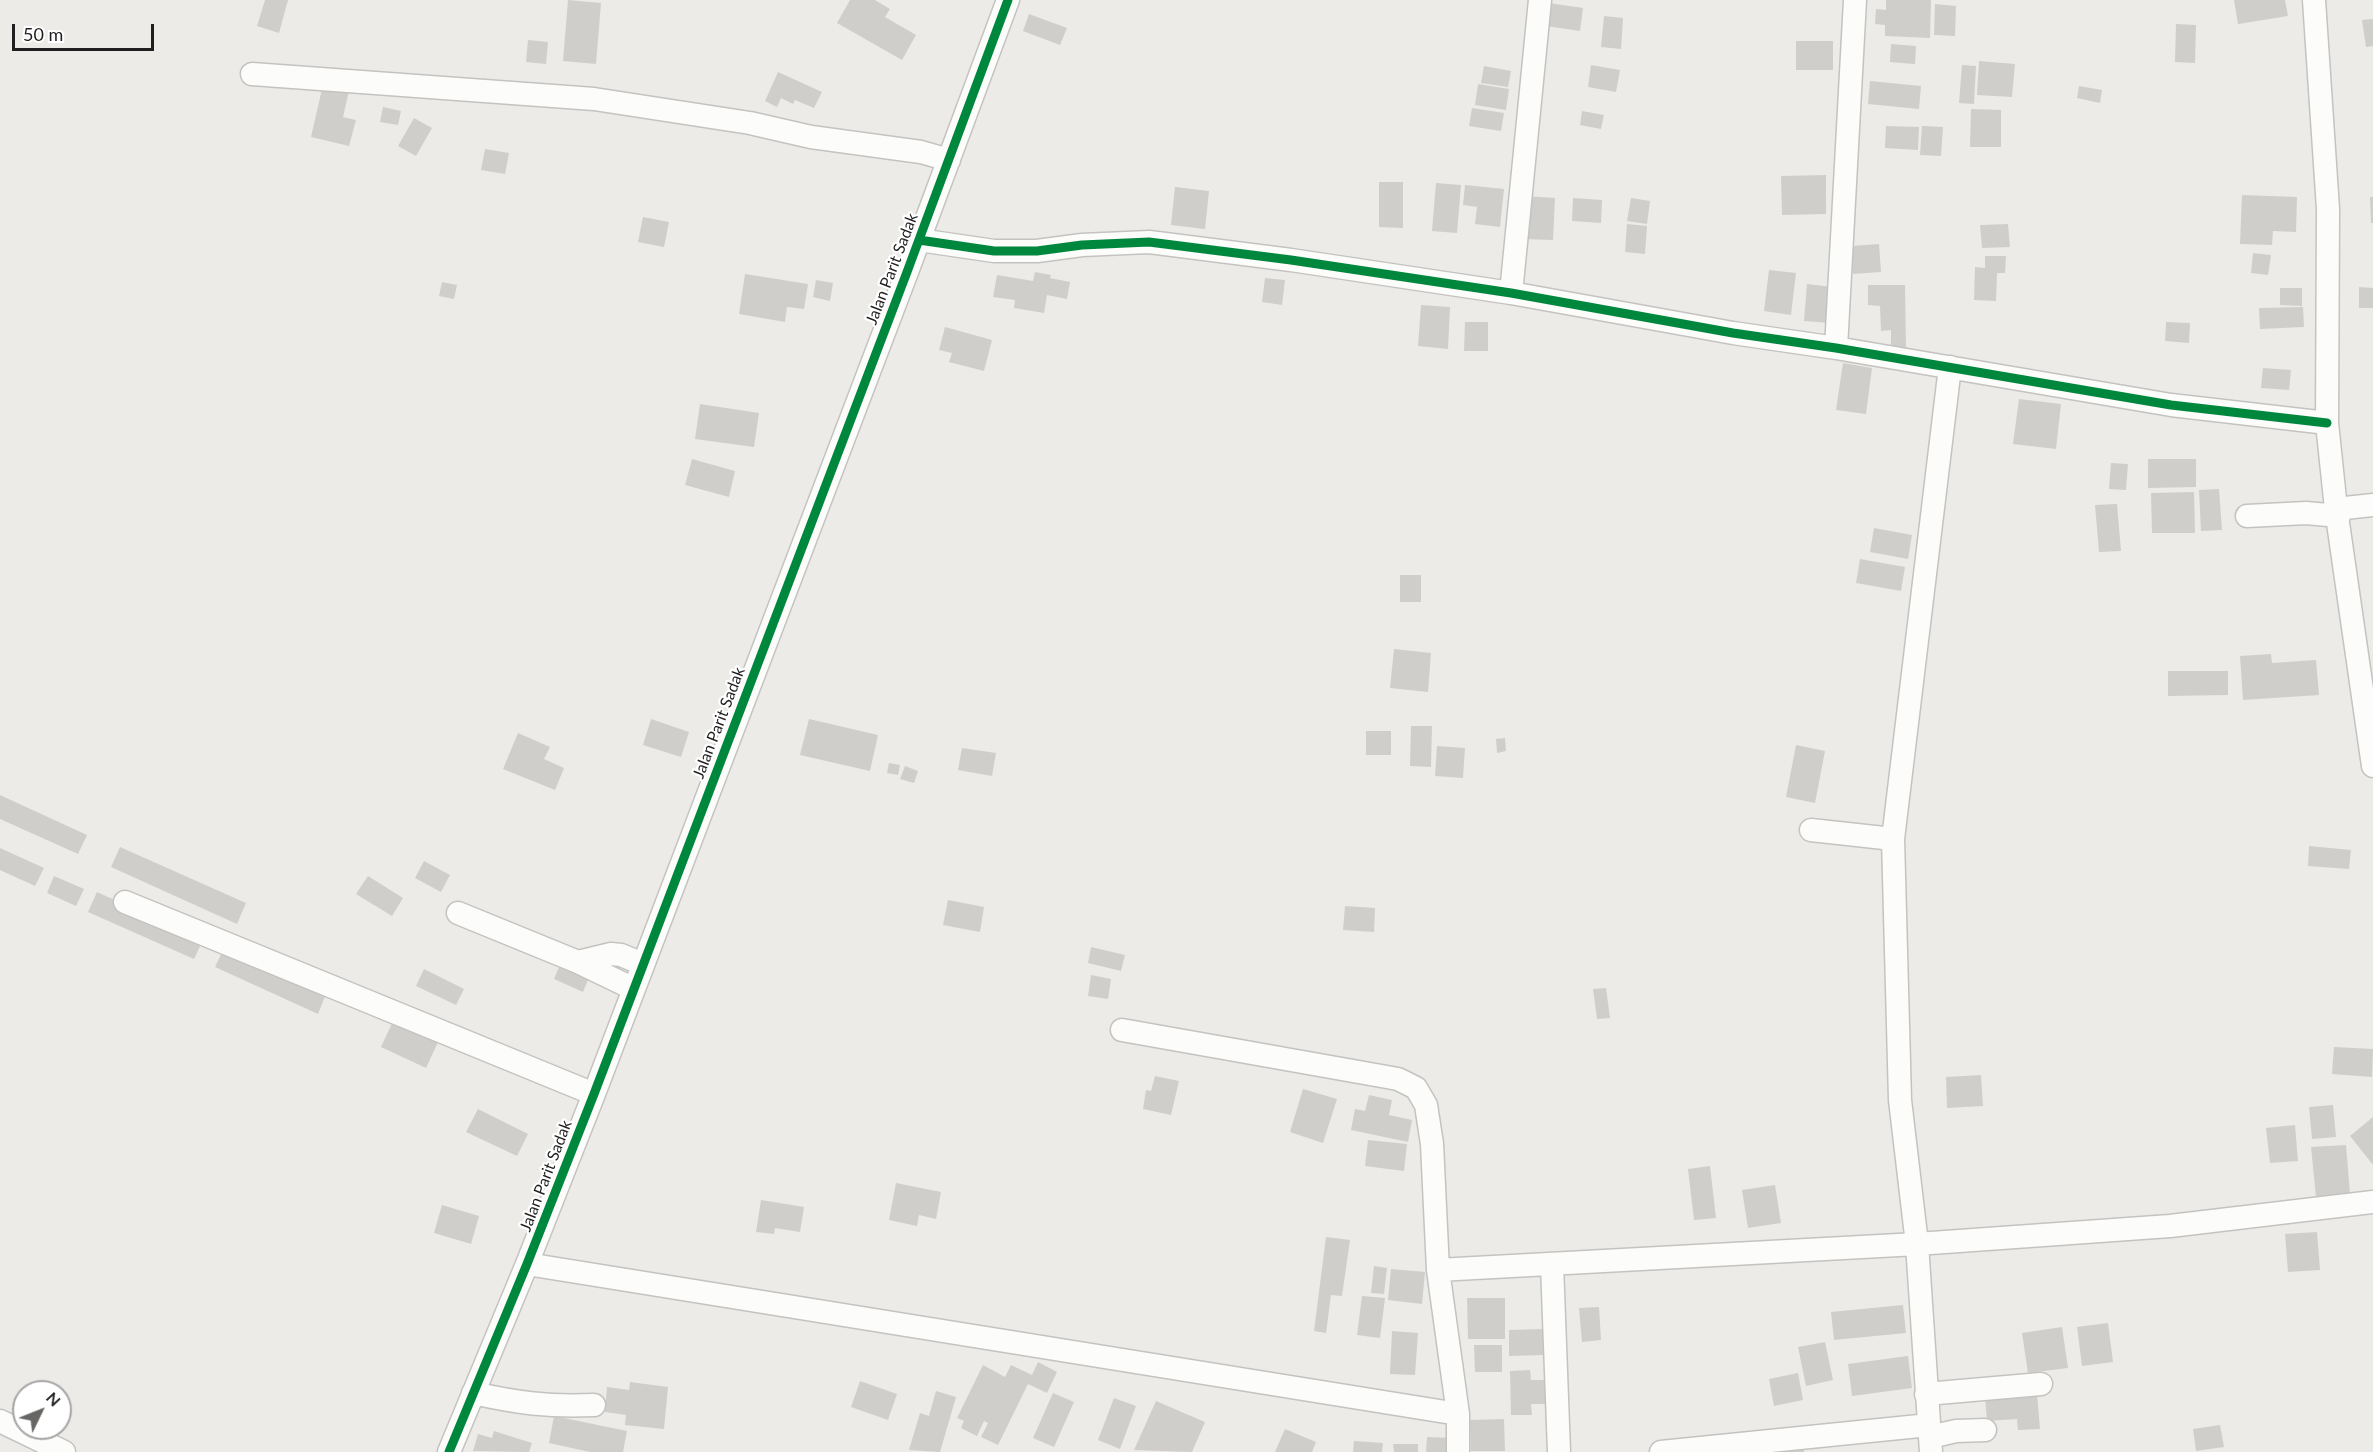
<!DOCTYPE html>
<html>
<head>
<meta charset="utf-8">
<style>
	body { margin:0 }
	#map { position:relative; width:2373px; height:1452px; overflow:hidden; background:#edebe7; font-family:Lato,sans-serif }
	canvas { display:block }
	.north { position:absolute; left:12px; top:1380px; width:60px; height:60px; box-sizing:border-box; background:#fff; border:2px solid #a5a5a5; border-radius:50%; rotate:47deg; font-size:16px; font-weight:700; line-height:24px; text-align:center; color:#1f1f1f }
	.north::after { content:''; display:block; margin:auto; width:21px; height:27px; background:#676665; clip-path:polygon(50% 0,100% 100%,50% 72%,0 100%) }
	.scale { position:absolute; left:12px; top:24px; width:142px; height:27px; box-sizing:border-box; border:3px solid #1f1f1f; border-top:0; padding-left:8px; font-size:18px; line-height:21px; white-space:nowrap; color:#1f1f1f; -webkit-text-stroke:4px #fff; paint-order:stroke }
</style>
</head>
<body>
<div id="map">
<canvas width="2373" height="1452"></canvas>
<div class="north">N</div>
<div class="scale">50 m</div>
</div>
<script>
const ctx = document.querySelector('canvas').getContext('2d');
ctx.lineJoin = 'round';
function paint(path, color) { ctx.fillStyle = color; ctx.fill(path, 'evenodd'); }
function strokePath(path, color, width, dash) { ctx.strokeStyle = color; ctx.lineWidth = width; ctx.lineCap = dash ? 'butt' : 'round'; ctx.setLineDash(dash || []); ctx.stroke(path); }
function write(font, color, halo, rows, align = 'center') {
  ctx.font = font + ' Lato,sans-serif'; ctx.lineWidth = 4.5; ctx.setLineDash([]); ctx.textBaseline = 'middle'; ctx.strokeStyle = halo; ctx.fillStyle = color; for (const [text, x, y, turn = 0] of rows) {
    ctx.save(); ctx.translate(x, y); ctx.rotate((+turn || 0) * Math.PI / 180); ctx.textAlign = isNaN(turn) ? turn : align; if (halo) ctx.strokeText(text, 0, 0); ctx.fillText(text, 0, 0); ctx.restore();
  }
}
const building = new Path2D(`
	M265 0H288L279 33 257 26Z
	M568 0 601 3 596 64 563 61Z
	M850 0H875L890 9 885 17 916 35 902 60 837 23Z
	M1886 0H1931L1930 38 1885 36V25L1875 24 1876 9 1886 10Z
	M2234 0H2285L2288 16 2238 24Z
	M1549 3 1583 8 1580 31 1546 26Z
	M1935 4 1956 6 1955 36 1934 35Z
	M1029 14 1067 28 1060 45 1023 31Z
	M1604 16 1623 18 1621 49 1601 47Z
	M2373 19V46L2366 47 2362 20Z
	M2176 24 2196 25 2195 63 2175 62Z
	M528 40 548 42 546 64 526 62Z
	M1796 41H1833V70H1796Z
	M1891 44 1916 46 1915 64 1890 62Z
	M1979 61 2015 64 2012 97 1977 95Z
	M1591 65 1620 70 1616 92 1588 87Z
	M1962 65 1976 66 1974 104 1959 103Z
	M1484 66 1511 71 1508 87 1481 83Z
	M778 72 822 92 814 108 795 100 793 104 781 98 777 107 765 101Z
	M1870 81 1921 86 1919 109 1868 104Z
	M1478 84 1509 89 1506 110 1475 105Z
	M2079 86 2102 90 2100 103 2077 98Z
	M335 88 349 91 343 117 356 120 349 146 311 137 322 89 334 92Z
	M383 107 401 111 398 125 380 122Z
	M1472 108 1504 113 1501 131 1469 126Z
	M1971 109 2001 110V147H1970Z
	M1582 111 1604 115 1601 129 1580 125Z
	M414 118 432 128 416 156 398 146Z
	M1886 126 1919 127 1918 150 1885 148Z
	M1922 126 1943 127 1941 156 1920 155Z
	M485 149 509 153 505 174 481 170Z
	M1826 175V214L1782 215 1781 176Z
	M1379 182H1403V228L1379 227Z
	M1436 183 1461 185 1457 233 1432 231Z
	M1465 185 1504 189 1500 227 1475 224 1477 207 1463 205Z
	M1175 187 1209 191 1205 229 1171 225Z
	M2242 195 2297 197 2296 232 2273 231 2272 245 2240 244Z
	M1525 196 1555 198 1553 240 1523 239Z
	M2370 197H2373V223H2371Z
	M1573 198 1602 200 1601 223 1572 221Z
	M1631 198 1650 201 1647 224 1627 221Z
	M643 217 669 222 664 247 638 242Z
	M1627 224 1647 226 1645 254 1625 252Z
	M2008 224 2010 247 1982 248 1980 225Z
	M1879 244 1881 272 1853 274 1851 246Z
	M2253 253 2271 255 2268 275 2251 273Z
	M1985 256H2006L2005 273H1997L1996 301 1974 300 1975 267 1985 268Z
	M1769 270 1796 273 1791 315 1764 311Z
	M1035 272 1051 275 1050 278 1070 282 1067 299 1047 295 1044 313 1014 308 1015 300 993 297 997 275 1033 281Z
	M745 274 808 284 804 309 787 307 785 322 739 314Z
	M1265 278 1285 280 1282 305 1262 302Z
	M816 280 833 283 830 301 813 297Z
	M442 282 457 285 454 299 439 296Z
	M1807 284 1833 287 1830 323 1804 321Z
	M1868 285H1905L1906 348H1891V330L1881 331 1880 306 1868 305Z
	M2359 287 2373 288V308H2359Z
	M2280 288H2302V306L2280 305Z
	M1421 305 1450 307 1448 349 1418 346Z
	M2303 307 2304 327 2260 329 2259 308Z
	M1465 322H1488V351H1464Z
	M2166 322 2190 323 2189 343 2165 341Z
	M945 327 992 340 984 371 949 362 952 353 939 350Z
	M1843 363 1872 368 1866 414 1836 410Z
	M2263 368 2291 370 2289 390 2261 388Z
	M2019 399 2061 404 2056 449 2013 444Z
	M700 404 759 413 754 447 695 439Z
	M692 459 735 471 729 497 685 485Z
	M2148 459H2196V487L2148 488Z
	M2111 463 2128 464 2126 490 2109 489Z
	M2219 489 2222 530 2201 531 2199 490Z
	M2194 492 2195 533H2152L2151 493Z
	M2117 504 2121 551 2099 552 2095 505Z
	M1874 528 1912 535 1908 559 1870 552Z
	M1860 559 1905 567 1901 591 1856 583Z
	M1400 575H1421V602H1400Z
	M1394 649 1431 653 1428 692 1390 688Z
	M2271 654 2272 663 2316 660 2319 695 2243 700 2240 656Z
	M2168 671H2228V695L2168 696Z
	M651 719 689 732 681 757 643 745Z
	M809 719 878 735 870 771 800 755Z
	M1411 726H1432L1431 767 1410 766Z
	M1366 731H1391V755H1366Z
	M518 733 550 747 544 759 564 768 555 790 503 769Z
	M1505 738 1506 751 1497 753 1496 739Z
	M1796 745 1825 751 1815 803 1786 797Z
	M1437 746 1465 748 1463 778 1435 776Z
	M962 748 996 753 992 776 958 770Z
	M889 763 900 765 898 775 887 773Z
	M905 766 918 771 914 783 900 779Z
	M0 795 87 835 78 854 0 819Z
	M2309 846 2351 850 2349 869 2308 866Z
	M120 847 246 903 237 924 111 867Z
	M0 848 44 868 35 886 0 870Z
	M424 861 450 875 441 892 415 878Z
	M54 876 84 889 76 906 47 893Z
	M368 876 403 898 392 916 356 894Z
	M97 892 203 940 194 959 88 912Z
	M948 900 984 907 980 932 943 925Z
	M1345 906 1375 908 1374 932 1343 930Z
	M1091 947 1125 955 1121 971 1088 963Z
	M224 948 326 994 318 1014 215 967Z
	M561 962 590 975 583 992 554 979Z
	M424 969 464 989 456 1005 416 986Z
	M1091 975 1111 979 1108 999 1088 996Z
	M1606 988 1610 1018 1597 1019 1593 989Z
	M394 1019 439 1040 426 1068 381 1047Z
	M2334 1047 2373 1049 2372 1077 2332 1074Z
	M1981 1075 1983 1106 1947 1108 1946 1077Z
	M1155 1076 1179 1081 1171 1115 1143 1109 1146 1090 1151 1091Z
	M1303 1089 1337 1099 1323 1143 1290 1132Z
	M1369 1095 1392 1100 1389 1115 1412 1120 1408 1142 1351 1130 1355 1109 1365 1111Z
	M2333 1105 2336 1137 2312 1139 2309 1107Z
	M478 1109 528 1134 517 1156 466 1132Z
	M2373 1117V1165L2350 1136Z
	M2295 1125 2298 1161 2270 1163 2266 1128Z
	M1368 1140 1407 1144 1404 1171 1365 1166Z
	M2346 1145 2350 1194 2316 1197 2311 1147Z
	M1710 1166 1716 1218 1694 1220 1688 1169Z
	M896 1183 941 1192 936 1219 919 1215 917 1226 889 1220Z
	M1775 1185 1781 1223 1748 1228 1742 1190Z
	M761 1200 804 1207 800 1232 775 1228 774 1234 756 1232Z
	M442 1205 479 1216 471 1244 434 1233Z
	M2317 1232 2320 1270 2288 1272 2285 1234Z
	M1326 1237 1350 1240 1342 1296 1331 1295 1326 1333 1314 1331Z
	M1374 1266 1387 1268 1384 1294 1371 1293Z
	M1391 1269 1425 1272 1422 1304 1388 1300Z
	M1362 1296 1385 1298 1380 1338 1357 1335Z
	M1467 1298H1505V1339H1468Z
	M1903 1305 1906 1333 1834 1340 1831 1312Z
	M1599 1307 1601 1340 1582 1342 1579 1308Z
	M2108 1323 2113 1362 2082 1366 2077 1327Z
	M2062 1327 2068 1368 2028 1373 2022 1333Z
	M1543 1329 1544 1355 1509 1356V1330Z
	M1392 1331 1418 1333 1415 1375 1390 1374Z
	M1825 1342 1833 1380 1806 1386 1798 1347Z
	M1474 1345H1502V1372H1475Z
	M1908 1356 1912 1388 1852 1396 1848 1364Z
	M1038 1362 1057 1372 1047 1393 1028 1384 998 1445 981 1437 988 1423 984 1421 977 1436 961 1428 964 1421 957 1418 983 1365 1005 1377 1011 1365 1032 1375Z
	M1530 1370 1531 1380H1546L1547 1404H1531L1532 1415H1511L1510 1371Z
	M1798 1373 1803 1400 1774 1406 1769 1379Z
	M860 1381 897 1394 888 1420 851 1407Z
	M630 1382 668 1387 664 1429 625 1425 626 1415 605 1412 607 1387 629 1390Z
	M936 1391 956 1397 940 1452 909 1450 920 1413 929 1416Z
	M1053 1393 1074 1402 1054 1447 1033 1438Z
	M2037 1393 2040 1429 2018 1430 2017 1419 1987 1421 1985 1397Z
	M1114 1398 1136 1406 1120 1449 1098 1440Z
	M1156 1401 1205 1422 1192 1452 1134 1450Z
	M554 1416 627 1431 623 1452H590L549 1443Z
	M1504 1419 1505 1451H1471L1470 1420Z
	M2220 1425 2224 1447 2196 1451 2193 1429Z
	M1285 1429 1316 1442 1312 1452H1275Z
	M494 1431 532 1443 529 1452 473 1451 478 1434 492 1438Z
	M1427 1437 1451 1438 1450 1452H1426Z
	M1354 1441 1383 1443 1382 1452H1353Z
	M1393 1444H1418V1452H1394Z
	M1804 1447V1452H1779V1448Z`);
const minor = new Path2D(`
	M2314 0 2328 209 2327 423 2336 509 2373 766
	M252 74 594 99 750 123 811 137 921 152 949 160
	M919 240 994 251H1037L1082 245 1149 242 1291 260 1511 293 1733 333 1836 348 2171 405 2327 423
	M1511 293 1540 0
	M1836 348 1855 0
	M2336 509 2373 505
	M2247 516 2306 513 2339 516
	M1811 830 1893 839
	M125 902 594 1094
	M458 913 578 962 611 954 621 955 643 964
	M578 962 634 989
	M1122 1030 1398 1079 1416 1088 1426 1105 1432 1144 1438 1270 1458 1414V1452
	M527 1264 1458 1414
	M1552 1264 1559 1452
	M1438 1270 1917 1244 2170 1226 2373 1202
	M473 1393C518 1403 548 1407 594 1405
	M1926 1394 2041 1384
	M0 1421 64 1452
	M1930 1437 1956 1431 1985 1430
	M449 1452 527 1264 594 1094 907 272 1008 0
	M1661 1452 1929 1425
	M1931 1452 1917 1244 1900 1100 1893 839 1950 367`);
const cycleway = new Path2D(`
	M919 240 994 251H1037L1082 245 1149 242 1291 260 1511 293 1733 333 1836 348 2171 405 2327 423
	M449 1452 527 1264 594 1094 907 272 1008 0`);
const streetNames = [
	["Jalan Parit Sadak",892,269,-69],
	["Jalan Parit Sadak",719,723,-69],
	["Jalan Parit Sadak",546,1176,-69]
];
paint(building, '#d0ceca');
strokePath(minor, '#c4c3c2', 25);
strokePath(minor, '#fcfcfb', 22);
strokePath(cycleway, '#00873e', 9);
write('16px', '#1f1f1f', '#fff', streetNames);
</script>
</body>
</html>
